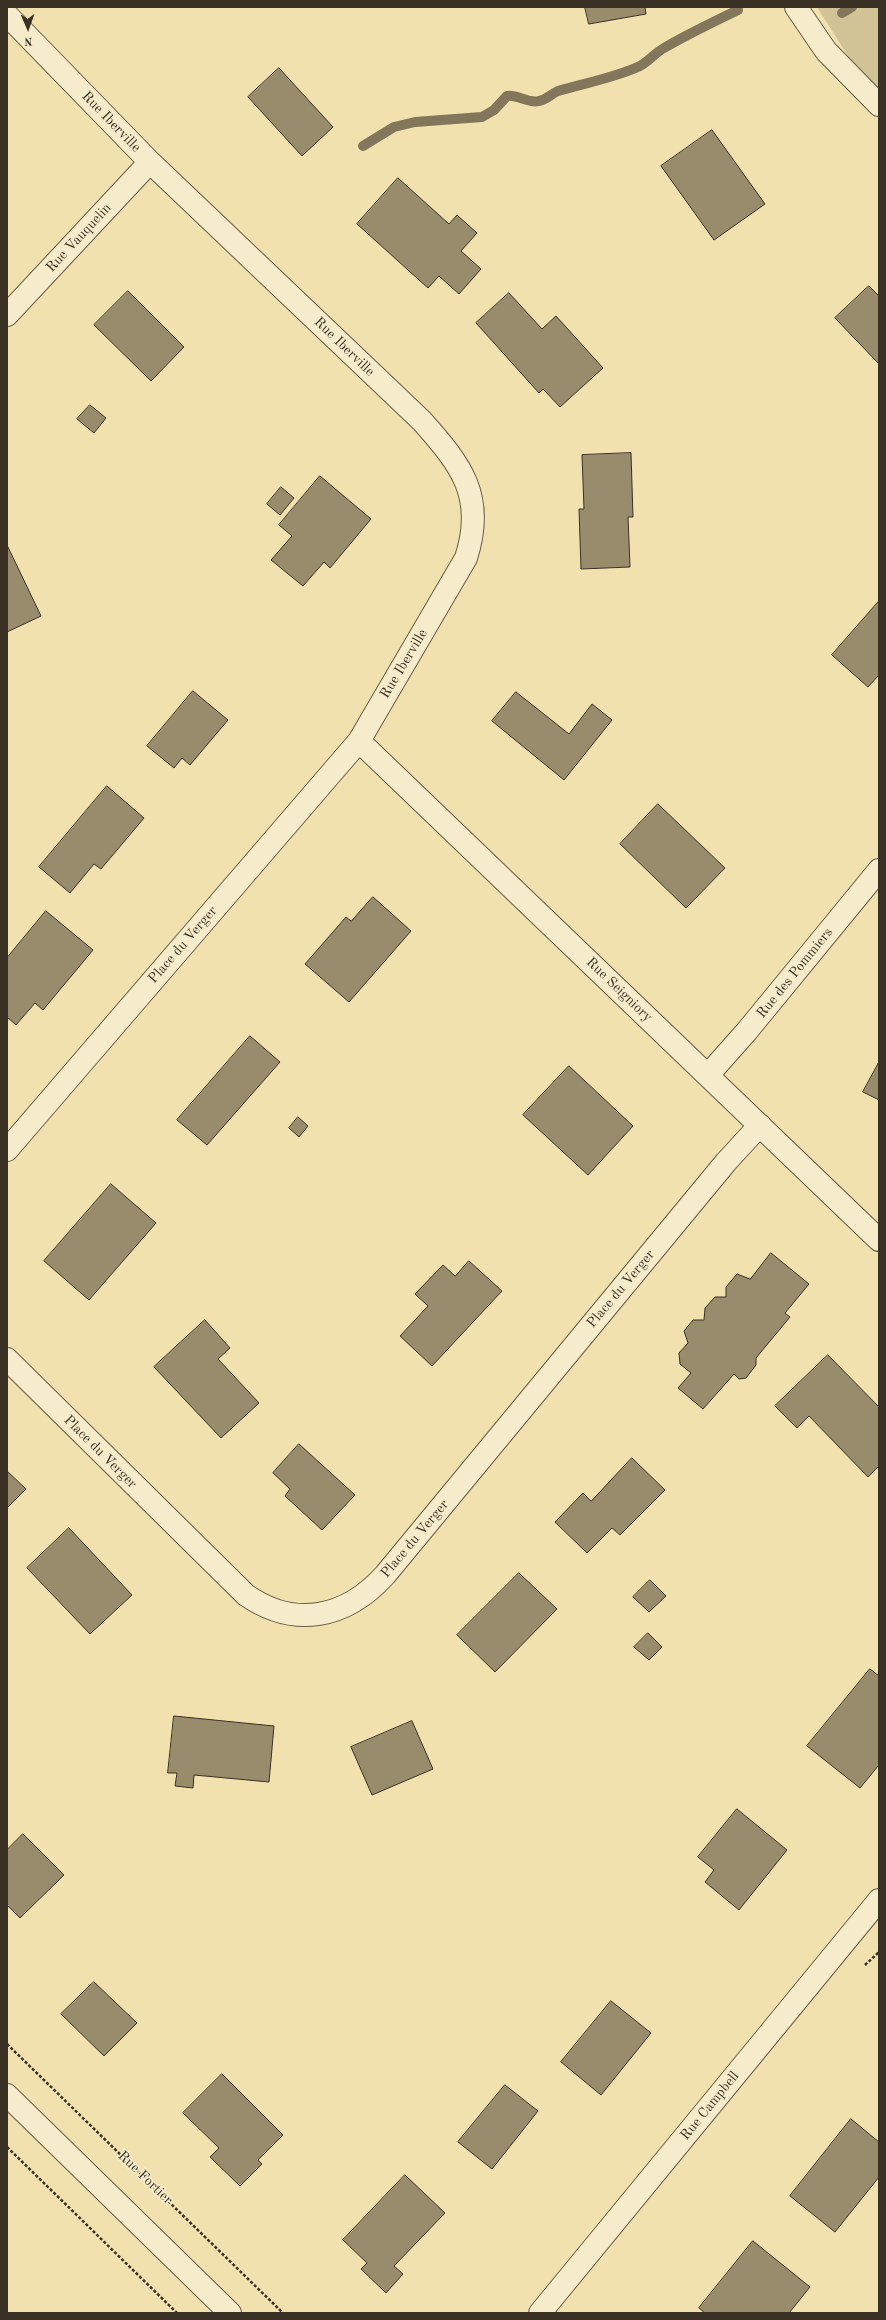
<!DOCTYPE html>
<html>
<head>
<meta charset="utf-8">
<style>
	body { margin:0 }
	#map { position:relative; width:886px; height:2320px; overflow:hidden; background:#f1e1af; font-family:"Old Standard TT",serif }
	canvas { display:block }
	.frame { position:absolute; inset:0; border:8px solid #3a3024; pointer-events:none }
	.north { position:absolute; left:8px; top:8px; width:40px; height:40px; -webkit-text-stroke:3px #f6eccb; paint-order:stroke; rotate:178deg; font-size:11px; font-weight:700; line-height:16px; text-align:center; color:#3a3024 }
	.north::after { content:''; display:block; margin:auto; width:14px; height:18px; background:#3a3024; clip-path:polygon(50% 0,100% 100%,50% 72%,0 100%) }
</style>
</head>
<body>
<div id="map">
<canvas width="886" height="2320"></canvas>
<div class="frame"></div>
<div class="north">N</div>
</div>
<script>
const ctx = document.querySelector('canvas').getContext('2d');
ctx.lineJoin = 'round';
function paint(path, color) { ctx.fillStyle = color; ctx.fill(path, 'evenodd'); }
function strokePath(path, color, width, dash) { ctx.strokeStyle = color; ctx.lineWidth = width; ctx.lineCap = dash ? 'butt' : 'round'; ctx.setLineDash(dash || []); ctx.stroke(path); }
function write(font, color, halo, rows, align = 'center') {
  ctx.font = font + ' "Old Standard TT",serif'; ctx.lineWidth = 3.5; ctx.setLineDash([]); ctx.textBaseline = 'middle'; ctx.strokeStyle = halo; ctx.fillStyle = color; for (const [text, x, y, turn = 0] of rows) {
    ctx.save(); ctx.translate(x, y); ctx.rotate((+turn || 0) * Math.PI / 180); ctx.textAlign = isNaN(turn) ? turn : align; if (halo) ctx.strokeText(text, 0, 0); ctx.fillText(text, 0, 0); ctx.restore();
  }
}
const green = new Path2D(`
	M817 7H879V88L858 72Z`);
const stream = new Path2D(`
	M842 13 852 7
	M363 146 394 127 415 122 482 117 494 110 507 96C518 94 528 104 539 101 546 100 551 94 558 91 585 83 614 78 640 66 649 61 655 53 664 48 688 34 713 22 738 10`);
const building = new Path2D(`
	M585 7H645L646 14 589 24Z
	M279 68 333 127 302 156 248 97Z
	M712 130 765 204 714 240 661 166Z
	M398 178 449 224 457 215 477 233 461 251 481 269 459 294 439 276 428 288 357 224Z
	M869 286 879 296V364L835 318Z
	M128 291 184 347 151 381 94 325Z
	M509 293 542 329 556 316 603 368 560 407 543 389 539 393 476 323Z
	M90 405 106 418 94 433 77 419Z
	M631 453 633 517H628L630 567 581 569 579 509H584L582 455Z
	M320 476 371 519 330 568 324 562 303 586 271 560 292 536 279 525Z
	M281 487 294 498 280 515 267 504Z
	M7 545 41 616 7 632Z
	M879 601V675L868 687 832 655Z
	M193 691 228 720 190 765 182 758 174 768 147 746Z
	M516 692 569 734 592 704 612 720 564 780 492 721Z
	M107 786 144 818 101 869 94 864 70 893 39 867Z
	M658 804 725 868 686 908 620 844Z
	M373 897 411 931 349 1002 305 964 346 917 351 921Z
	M46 911 93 950 43 1010 35 1003 16 1025 7 1017V958Z
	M250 1036 280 1062 207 1145 177 1120Z
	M879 1062V1100L863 1092Z
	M569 1066 633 1126 588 1175 523 1115Z
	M298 1117 308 1126 299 1137 289 1128Z
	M111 1184 156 1223 89 1300 44 1261Z
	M771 1253 809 1284 785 1313 790 1317 756 1358V1365L746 1378 739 1379 734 1374 703 1409 678 1388 691 1373 680 1364 679 1353 688 1343 684 1331 693 1320H704L705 1308 715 1297H726V1287L737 1274 750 1279Z
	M469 1261 502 1291 432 1366 400 1336 428 1306 415 1294 443 1265 455 1276Z
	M205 1320 230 1348 218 1359 259 1403 221 1438 154 1367Z
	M828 1355 879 1407V1466L868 1477 809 1416 797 1428 775 1406Z
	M299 1444 355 1495 322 1530 285 1496 290 1489 273 1473Z
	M632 1458 665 1490 620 1535 612 1528 587 1553 555 1522 583 1493 591 1501Z
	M7 1471 26 1489 7 1508Z
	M69 1528 132 1595 90 1634 27 1568Z
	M519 1573 557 1609 495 1672 457 1635Z
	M650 1580 666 1596 649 1612 633 1597Z
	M648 1633 662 1647 649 1660 634 1647Z
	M870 1669 879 1676V1765L860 1788 807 1746Z
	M174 1716 274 1726 269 1782 194 1775 193 1788 175 1786 177 1773H168Z
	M412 1721 433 1769 372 1795 351 1747Z
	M737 1809 787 1850 739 1910 705 1882 714 1870 698 1857Z
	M23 1834 64 1875 20 1918 7 1905V1850Z
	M94 1982 137 2023 104 2056 61 2014Z
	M611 2001 651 2033 601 2095 561 2062Z
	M222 2074 283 2135 258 2160 262 2164 240 2186 210 2157 219 2148 183 2113Z
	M505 2085 538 2111 492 2169 458 2142Z
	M851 2119 879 2142V2177L835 2232 790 2196Z
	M405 2175 445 2213 394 2266 403 2274 386 2293 361 2269 367 2263 343 2240Z
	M753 2241 810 2287 789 2313H705L699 2308Z`);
const path = new Path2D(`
	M865 1965 879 1952
	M7 2044 283 2313
	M7 2147 177 2313`);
const minor = new Path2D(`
	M796 7 826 51 879 105
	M7 15 150 162 422 421C461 465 486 496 466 558L359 741 7 1150
	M7 315 150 162
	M359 741 879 1240
	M708 1075 747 1031 879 870
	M7 1359 246 1595C295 1629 346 1618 385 1575L726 1162 760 1125
	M540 2313 879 1900`);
const tertiary = new Path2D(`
	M7 2095 230 2313`);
const streetNames = [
	["Rue Iberville",111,122,46],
	["Rue Vauquelin",79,238,-47],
	["Rue Iberville",344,347,44],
	["Rue Iberville",404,664,-59],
	["Place du Verger",183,945,-49],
	["Rue des Pommiers",795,973,-51],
	["Rue Seigniory",619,990,44],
	["Place du Verger",621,1289,-50],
	["Place du Verger",100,1452,45],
	["Place du Verger",415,1539,-50],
	["Rue Campbell",710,2106,-51],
	["Rue Fortier",145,2178,44]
];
paint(green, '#d2c397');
strokePath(stream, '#83765b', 10);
paint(building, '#998c6c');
strokePath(building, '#3a3024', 1);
strokePath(minor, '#685c47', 24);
strokePath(tertiary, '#685c47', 24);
strokePath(path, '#3a3024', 2.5, [3, 2]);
strokePath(minor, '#f6eccb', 22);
strokePath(tertiary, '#f6eccb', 22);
write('14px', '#3a3024', '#f6eccb', streetNames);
</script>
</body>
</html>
